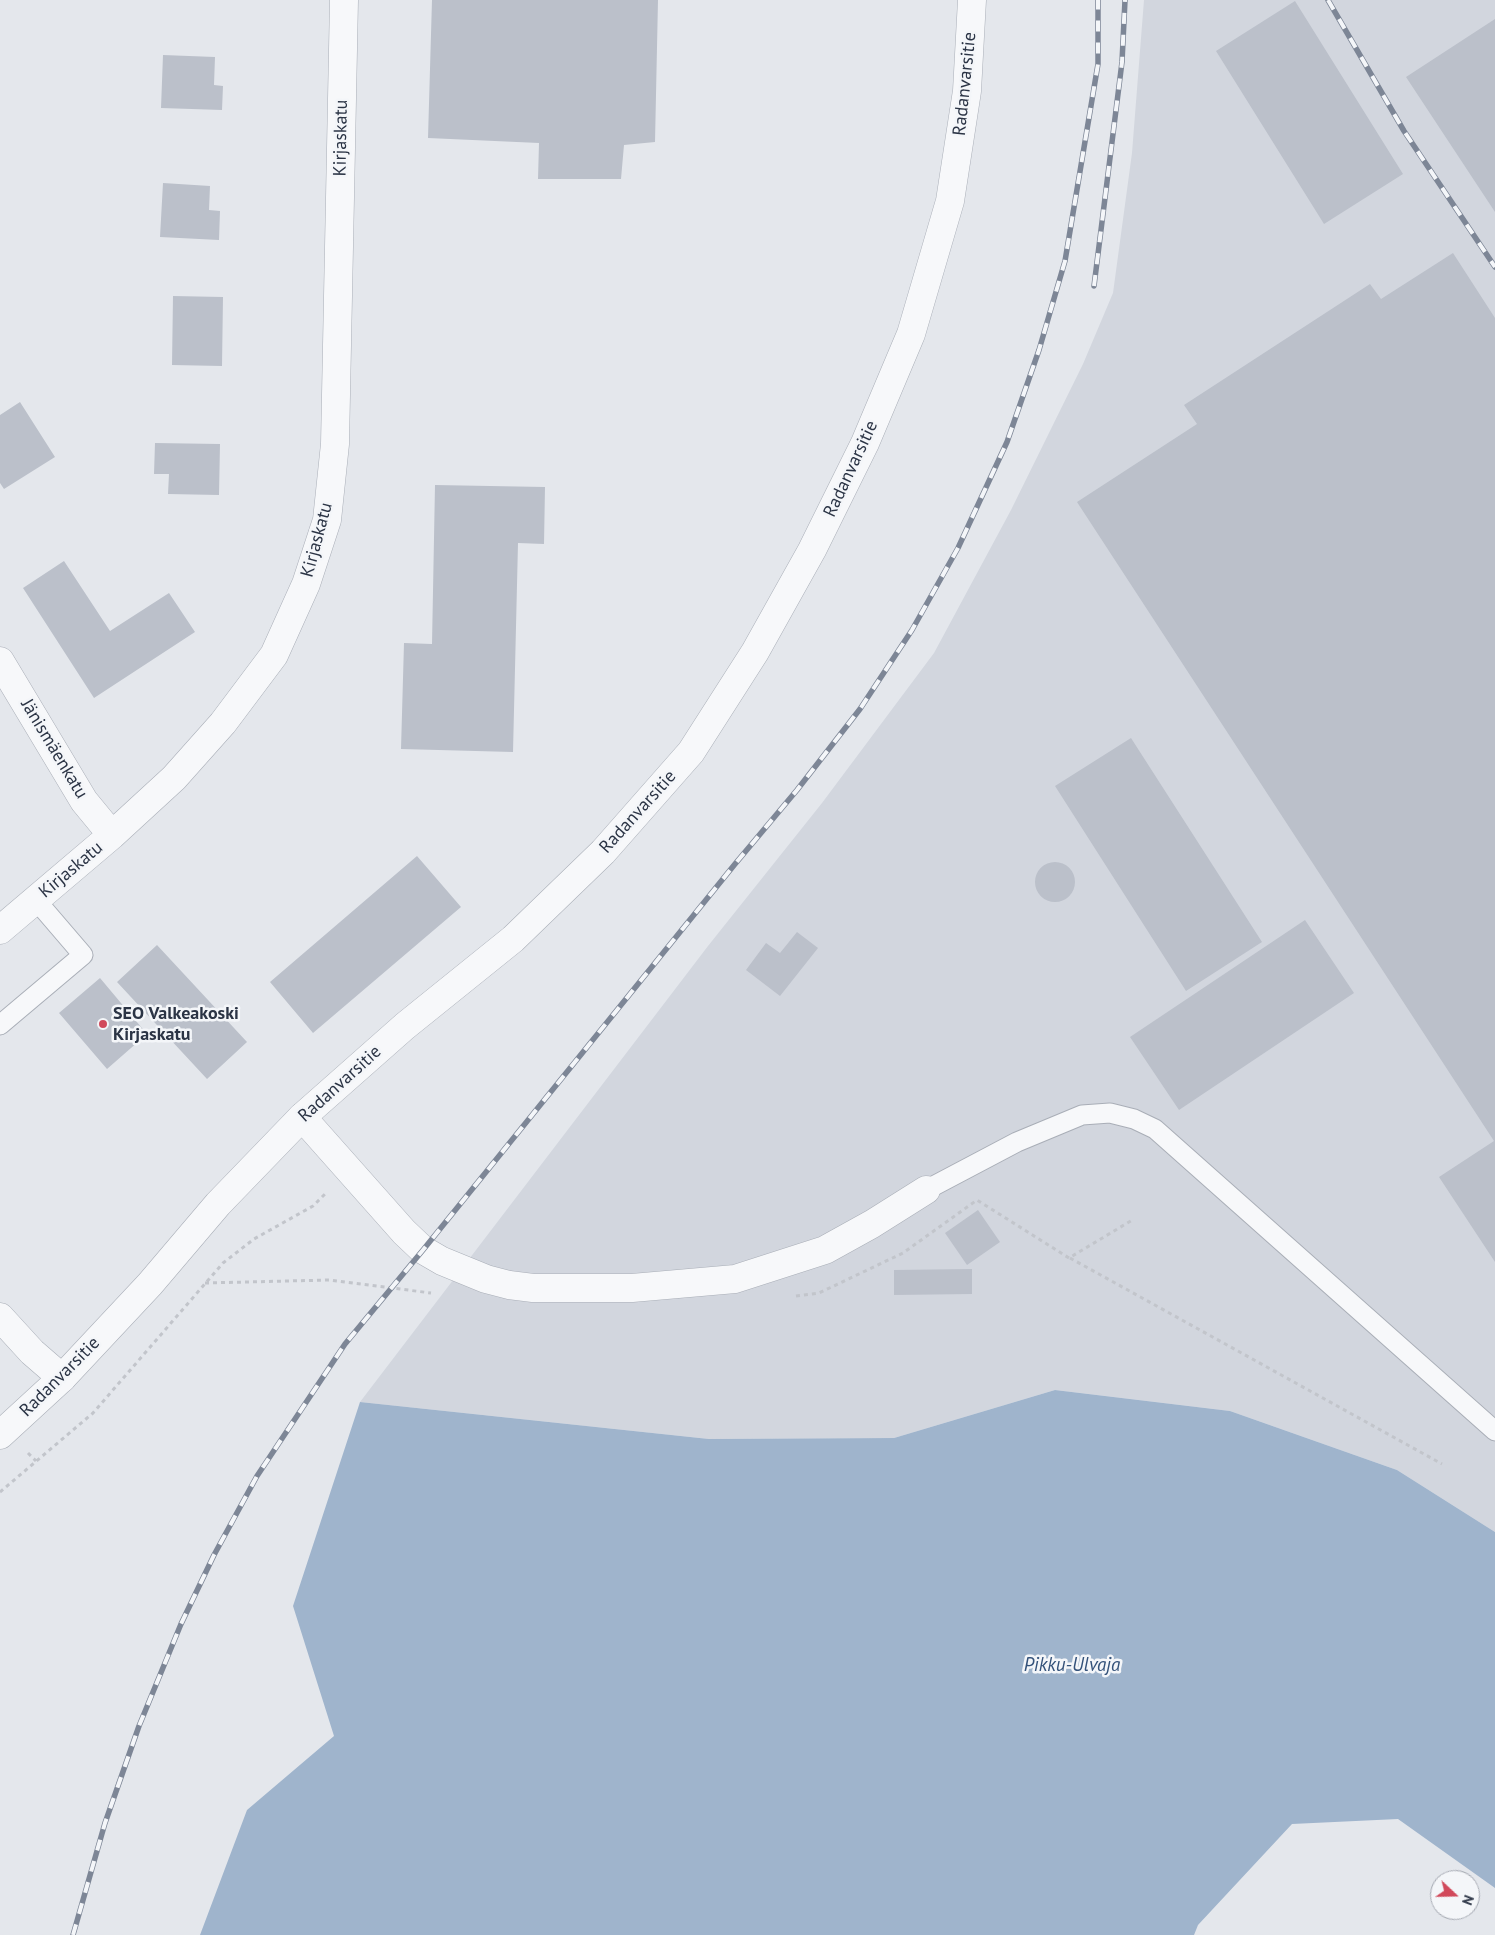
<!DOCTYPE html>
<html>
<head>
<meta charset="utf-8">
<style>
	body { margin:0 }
	#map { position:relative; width:1495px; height:1935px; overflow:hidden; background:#e4e7ec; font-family:"PT Sans",sans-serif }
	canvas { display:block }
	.north { position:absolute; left:1430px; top:1870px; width:50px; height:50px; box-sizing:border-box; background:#f4f6f9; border:1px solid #a4a8b1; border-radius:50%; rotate:111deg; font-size:14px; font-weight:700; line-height:20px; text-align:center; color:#2b3445 }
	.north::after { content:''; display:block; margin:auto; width:18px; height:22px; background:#d1495b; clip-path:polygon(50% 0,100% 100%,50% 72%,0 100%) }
</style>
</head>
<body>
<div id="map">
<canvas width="1495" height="1935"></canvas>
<div class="north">N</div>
</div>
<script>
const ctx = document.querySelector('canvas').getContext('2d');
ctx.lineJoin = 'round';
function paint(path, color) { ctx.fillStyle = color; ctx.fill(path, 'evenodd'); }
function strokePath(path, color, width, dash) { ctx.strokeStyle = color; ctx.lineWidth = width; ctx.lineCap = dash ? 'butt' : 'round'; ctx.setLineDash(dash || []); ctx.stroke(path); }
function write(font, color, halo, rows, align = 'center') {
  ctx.font = font + ' "PT Sans",sans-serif'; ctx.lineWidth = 5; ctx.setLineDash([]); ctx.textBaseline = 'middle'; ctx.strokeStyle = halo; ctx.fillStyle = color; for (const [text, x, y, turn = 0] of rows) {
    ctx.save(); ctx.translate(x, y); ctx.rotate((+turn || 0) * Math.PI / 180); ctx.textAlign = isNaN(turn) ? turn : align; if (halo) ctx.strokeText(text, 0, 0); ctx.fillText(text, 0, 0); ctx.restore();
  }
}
const built = new Path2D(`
	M1144 0H1495V1532L1397 1470 1230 1411 1055 1390 894 1438 709 1439 360 1402 708 946 822 803 934 653 1011 510 1083 364 1113 293 1132 153Z`);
const water = new Path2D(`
	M1055 1390 1230 1411 1397 1470 1495 1532V1888L1398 1819 1292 1824 1198 1925 1194 1935H200L247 1810 334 1736 293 1606 360 1402 709 1439 894 1438Z`);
const building = new Path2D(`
	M432 0H658L655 142 624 145 621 179H538L539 143 428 138Z
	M1295 1 1403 174 1324 224 1216 51Z
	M1495 19V212L1406 77Z
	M163 55 215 57 214 85 223 86 222 110 161 108Z
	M163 183 210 186 209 210 220 211 219 240 160 237Z
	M1453 253 1495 318V1262L1439 1177 1494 1141 1077 502 1197 424 1184 405 1370 284 1381 299Z
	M173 296 223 297 222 366 172 365Z
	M20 402 55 457 4 489 0 483V415Z
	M155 443 220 444 219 495 168 494 169 474H154Z
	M435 485 545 487 544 544 518 543 513 752 401 749 404 643 432 644Z
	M64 561 110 631 169 593 195 632 94 698 23 588Z
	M1131 738 1262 942 1186 991 1055 786Z
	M417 856 461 907 313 1033 270 982Z
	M1035 882a20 20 0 1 1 40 0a20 20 0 1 1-40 0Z
	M1305 920 1354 993 1179 1110 1130 1037Z
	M797 932 818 948 780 996 746 970 766 943 780 953Z
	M157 945 247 1042 207 1079 117 982Z
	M100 978 147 1034 107 1069 59 1013Z
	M978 1210 1000 1242 967 1265 945 1233Z
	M972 1269V1294L894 1295V1270Z`);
const path = new Path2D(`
	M1070 1258 1442 1464
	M205 1283 329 1280 431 1293
	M796 1296 819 1293 903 1253 977 1200 1069 1258 1134 1219
	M28 1453 36 1461
	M0 1492 93 1413 223 1263 254 1239 313 1206 327 1192`);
const service = new Path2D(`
	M0 1025 83 955 35 899
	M926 1190 1017 1142 1082 1115 1110 1113 1134 1119 1155 1129 1495 1431`);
const minor = new Path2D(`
	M0 661 84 801 112 835
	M0 930 112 835 174 778 223 723 274 655 306 584 327 520 335 444 344 0
	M302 1117 404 1232 423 1250 442 1261 486 1279 509 1285 533 1288H632L735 1279 825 1250 872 1224 926 1190
	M0 1317 32 1352 62 1378`);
const tertiary = new Path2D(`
	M0 1435 62 1378 150 1284 218 1204 302 1117 405 1026 513 939 603 852 691 752 755 652 812 550 865 443 911 334 950 201 967 91 972 0`);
const rail = new Path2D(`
	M1328 0 1404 131 1495 267
	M1094 286 1122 62 1125 0
	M73 1935 105 1823 139 1726 181 1624 214 1555 257 1476 345 1344 423 1250 735 864 797 790 860 709 912 630 958 548 1007 442 1039 350 1065 261 1098 64V0`);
const markers = [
	[103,1024,5,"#d1495b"]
];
const streetNames = [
	["Radanvarsitie",965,84,-84],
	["Kirjaskatu",341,138,-89],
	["Radanvarsitie",851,469,-65],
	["Kirjaskatu",317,540,-75],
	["Jänismäenkatu",54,749,59],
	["Radanvarsitie",638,812,-48],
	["Kirjaskatu",71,870,-40],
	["Radanvarsitie",340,1084,-42],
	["Radanvarsitie",60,1377,-45]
];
const poiNames = [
	["SEO Valkeakoski",113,1014],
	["Kirjaskatu",113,1035]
];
const waterNames = [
	["Pikku-Ulvaja",1072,1666]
];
paint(built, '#d2d6de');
paint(water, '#9fb4cc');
paint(building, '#bbc0ca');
strokePath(service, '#a9aeb7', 21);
strokePath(minor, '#a9aeb7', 29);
strokePath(tertiary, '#a9aeb7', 29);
strokePath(path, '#c2c5cb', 3, [4, 4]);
strokePath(service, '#f7f8fa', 19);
strokePath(minor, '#f7f8fa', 28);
strokePath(tertiary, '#f7f8fa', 28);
strokePath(rail, '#7d8696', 5.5);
strokePath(rail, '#f4f6f9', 4, [11]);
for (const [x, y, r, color] of markers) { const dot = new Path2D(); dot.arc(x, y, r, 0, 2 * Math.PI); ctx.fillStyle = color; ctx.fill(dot); strokePath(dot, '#f4f6f9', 2); }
write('18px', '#2b3445', '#f4f6f9', streetNames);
write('bold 18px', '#2b3445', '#f4f6f9', poiNames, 'left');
write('italic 19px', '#34527a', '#f4f6f9', waterNames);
</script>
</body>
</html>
